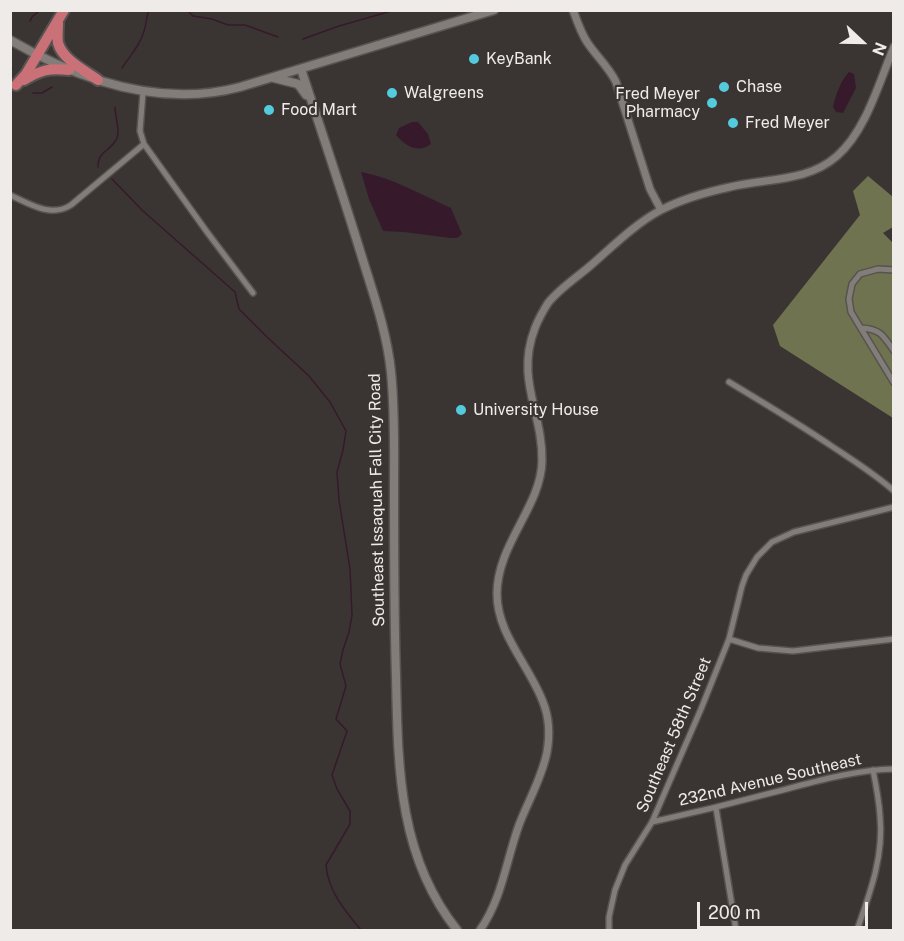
<!DOCTYPE html>
<html>
<head>
<meta charset="utf-8">
<style>
	body { margin:0 }
	#map { position:relative; width:904px; height:941px; overflow:hidden; background:#3a3533; font-family:"Public Sans",sans-serif }
	canvas { display:block }
	.frame { position:absolute; inset:0; border:12px solid #eeebe9; pointer-events:none }
	.north { position:absolute; left:832px; top:12px; width:60px; height:60px; -webkit-text-stroke:4px #3a3533; paint-order:stroke; rotate:112deg; font-size:16px; font-weight:700; line-height:24px; text-align:center; color:#eeebe9 }
	.north::after { content:''; display:block; margin:auto; width:21px; height:27px; background:#eeebe9; clip-path:polygon(50% 0,100% 100%,50% 72%,0 100%) }
	.scale { position:absolute; left:697px; top:902px; width:171px; height:27px; box-sizing:border-box; border:3px solid #eeebe9; border-top:0; padding-left:8px; font-size:18px; line-height:21px; white-space:nowrap; color:#eeebe9; -webkit-text-stroke:4px #3a3533; paint-order:stroke }
</style>
</head>
<body>
<div id="map">
<canvas width="904" height="941"></canvas>
<div class="frame"></div>
<div class="north">N</div>
<div class="scale">200 m</div>
</div>
<script>
const ctx = document.querySelector('canvas').getContext('2d');
ctx.lineJoin = 'round';
function paint(path, color) { ctx.fillStyle = color; ctx.fill(path, 'evenodd'); }
function strokePath(path, color, width, dash) { ctx.strokeStyle = color; ctx.lineWidth = width; ctx.lineCap = dash ? 'butt' : 'round'; ctx.setLineDash(dash || []); ctx.stroke(path); }
function write(font, color, halo, rows, align = 'center') {
  ctx.font = font + ' "Public Sans",sans-serif'; ctx.lineWidth = 4.5; ctx.setLineDash([]); ctx.textBaseline = 'middle'; ctx.strokeStyle = halo; ctx.fillStyle = color; for (const [text, x, y, turn = 0] of rows) {
    ctx.save(); ctx.translate(x, y); ctx.rotate((+turn || 0) * Math.PI / 180); ctx.textAlign = isNaN(turn) ? turn : align; if (halo) ctx.strokeText(text, 0, 0); ctx.fillText(text, 0, 0); ctx.restore();
  }
}
const forest = new Path2D(`
	M868 176 893 197V227L883 233 893 243V418L780 346 773 325 860 215 853 191Z`);
const water = new Path2D(`
	M849 72 854 74 856 88 843 113 836 112 833 107C836 94 840 82 849 72Z
	M412 122H418L428 134 431 144C418 154 405 146 396 135L399 128Z
	M361 172C393 178 422 195 451 208L462 234 457 238H450L404 232 383 231 369 199Z`);
const stream = new Path2D(`
	M187 10 193 16 212 19 228 25H245L278 37
	M30 21 32 17 40 10
	M303 39 339 26 395 10
	M10 59 11 58
	M10 65 12 69
	M122 68C129 57 139 47 143 34 146 27 146 18 149 10
	M33 93H42L52 87
	M98 167C98 151 109 152 116 140 121 132 115 117 115 107
	M112 179 143 211 235 292 239 309 267 337 309 376 330 402 346 431 343 450 337 472 339 500 350 569 352 615 349 632 343 650 340 664 346 686 336 719 347 731 332 775 337 789 350 811V824L326 865C328 891 345 911 361 930`);
const minor = new Path2D(`
	M143 92 140 131 144 144 207 232 253 293
	M10 195C30 204 51 218 71 205L144 144
	M894 270 878 269 860 274 852 284 849 299 851 312 894 383
	M861 328C880 329 883 335 894 351
	M729 382C764 403 799 424 833 447 854 461 875 474 894 491
	M729 639 758 648 793 651 894 639
	M716 808 736 930
	M652 822C693 813 734 803 775 792 814 782 853 770 894 769
	M609 930V917L615 890 625 865 652 822 701 709 729 639 742 586 746 575 757 557 772 542 794 532 894 507
	M857 930C870 893 884 856 880 816 879 801 876 785 873 770`);
const tertiary = new Path2D(`
	M573 10C577 21 581 33 587 42 596 56 609 67 616 82L650 189 661 210
	M480 930C502 899 506 861 519 825 528 801 542 778 547 752 550 735 549 717 543 702 529 665 497 634 497 594 497 544 541 507 542 461 543 413 515 379 535 328 538 320 543 311 548 303 559 289 576 278 590 266 612 247 636 223 661 210 682 199 707 192 730 187 766 178 808 182 837 156 866 131 879 82 894 47`);
const secondary = new Path2D(`
	M10 40C79 80 161 108 240 87L494 10
	M301 69C321 130 342 192 361 254 373 293 387 332 391 372 395 410 394 448 394 486 394 549 394 613 396 676 398 766 398 856 457 930
	M274 78 298 84 306 95`);
const motorway = new Path2D(`
	M58 23C58 29 57 37 58 43 63 60 84 70 98 80
	M24 80C41 70 48 68 69 70
	M16 85 26 74 64 10`);
const markers = [
	[474,59,6,"#53cbdc"],
	[724,87,6,"#53cbdc"],
	[392,93,6,"#53cbdc"],
	[712,103,6,"#53cbdc"],
	[269,110,6,"#53cbdc"],
	[733,123,6,"#53cbdc"],
	[461,410,6,"#53cbdc"]
];
const poiNames = [
	["KeyBank",486,59],
	["Chase",736,87],
	["Walgreens",404,93],
	["Fred Meyer",700,94,"right"],
	["Pharmacy",700,112,"right"],
	["Food Mart",281,110],
	["Fred Meyer",745,123],
	["University House",473,410]
];
const streetNames = [
	["Southeast Issaquah Fall City Road",377,500,-91],
	["Southeast 58th Street",674,735,-67],
	["232nd Avenue Southeast",770,780,-13]
];
paint(forest, '#707350');
paint(water, '#361a2b');
strokePath(stream, '#361a2b', 1.5);
strokePath(minor, '#565350', 8);
strokePath(tertiary, '#565350', 10);
strokePath(secondary, '#565350', 11);
strokePath(motorway, '#565350', 14);
strokePath(minor, '#837d7a', 5);
strokePath(tertiary, '#837d7a', 7);
strokePath(secondary, '#837d7a', 8);
strokePath(motorway, '#c97177', 10);
for (const [x, y, r, color] of markers) { const dot = new Path2D(); dot.arc(x, y, r, 0, 2 * Math.PI); ctx.fillStyle = color; ctx.fill(dot); strokePath(dot, '#3a3533', 2); }
write('16px', '#eeebe9', '#3a3533', poiNames, 'left');
write('16px', '#eeebe9', '#3a3533', streetNames);
</script>
</body>
</html>
